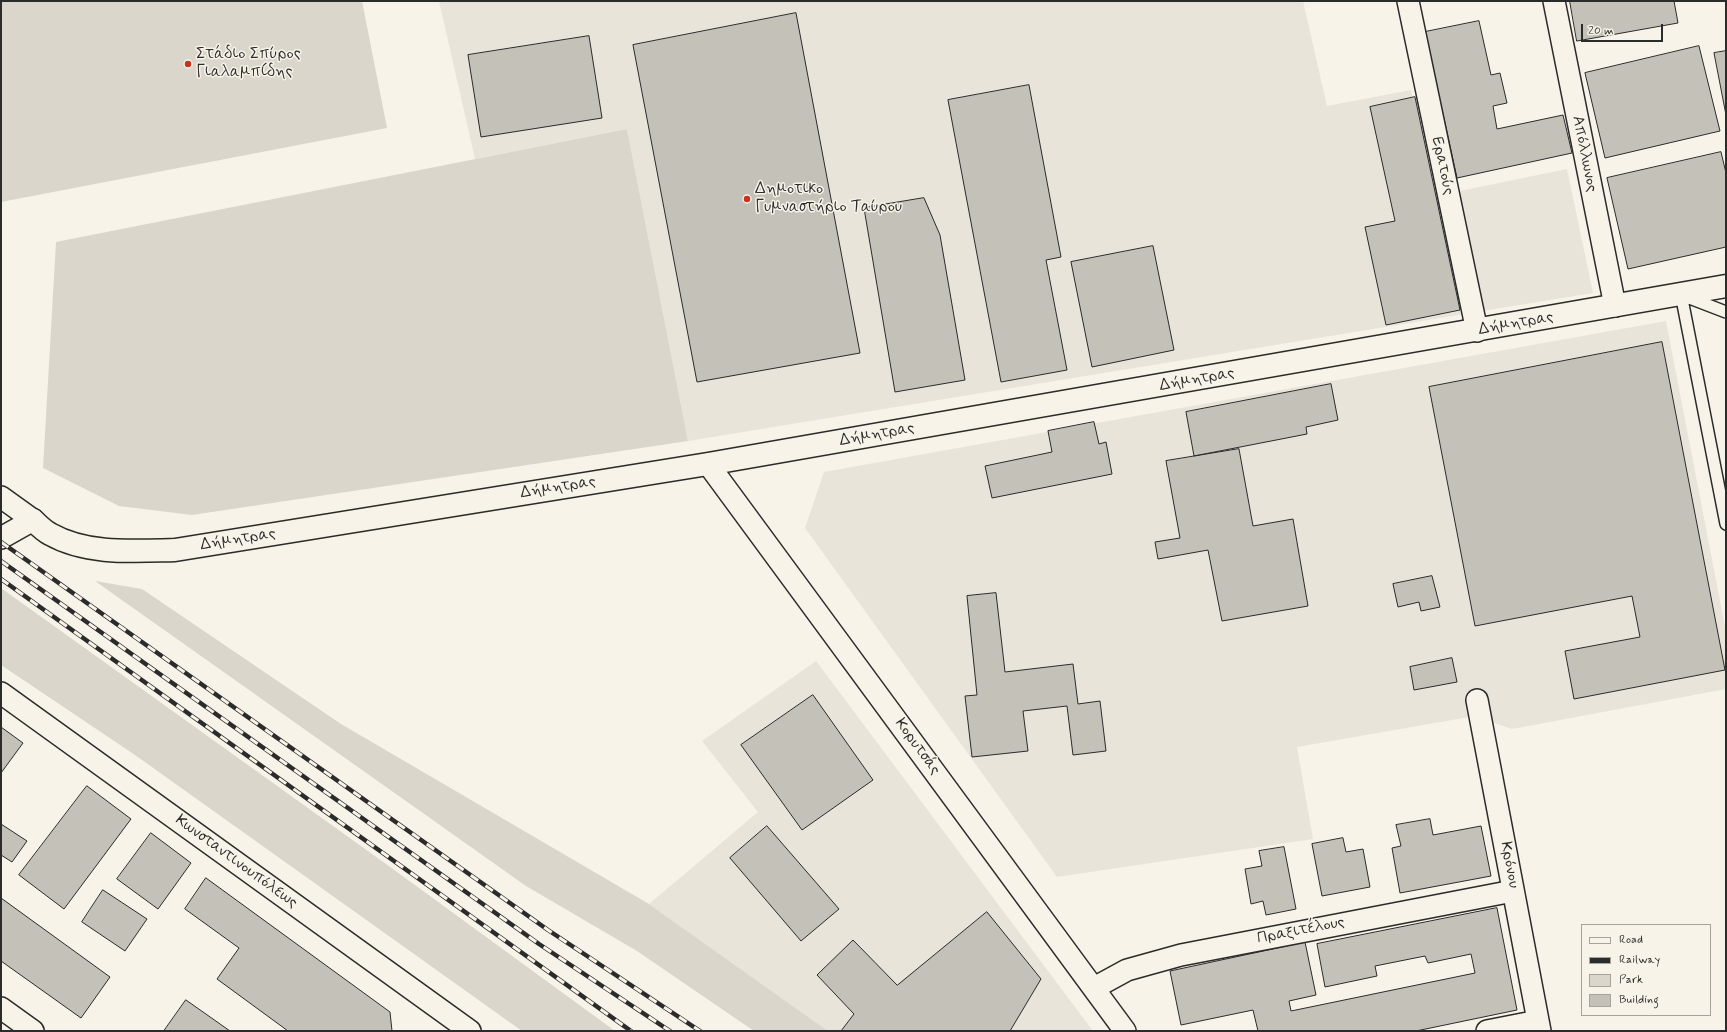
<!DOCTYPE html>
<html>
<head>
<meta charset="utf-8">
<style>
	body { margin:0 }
	#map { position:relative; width:1727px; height:1032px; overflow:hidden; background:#f7f3e8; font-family:Mynerve,sans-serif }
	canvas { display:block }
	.frame { position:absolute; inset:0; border:2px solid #2b2b2b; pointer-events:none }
	.legend { position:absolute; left:1581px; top:924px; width:130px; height:92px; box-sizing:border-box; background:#f7f3e8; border:1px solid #a5a39c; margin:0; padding:5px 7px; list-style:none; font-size:12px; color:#2b2b2b }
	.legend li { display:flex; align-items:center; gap:8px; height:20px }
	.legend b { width:20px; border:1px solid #a5a39c }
	.scale { position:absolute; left:1581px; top:24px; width:82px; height:18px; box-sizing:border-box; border:2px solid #2b2b2b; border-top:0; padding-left:5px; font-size:12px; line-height:14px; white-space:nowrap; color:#2b2b2b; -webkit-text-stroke:3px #f7f3e8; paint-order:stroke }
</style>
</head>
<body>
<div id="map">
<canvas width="1727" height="1032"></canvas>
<div class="frame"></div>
<ul class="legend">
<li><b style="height:5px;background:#f7f3e8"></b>Road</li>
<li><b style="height:5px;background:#2b2b2b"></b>Railway</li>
<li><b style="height:11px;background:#dad6cc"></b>Park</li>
<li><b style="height:11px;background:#c4c1b9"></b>Building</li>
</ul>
<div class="scale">20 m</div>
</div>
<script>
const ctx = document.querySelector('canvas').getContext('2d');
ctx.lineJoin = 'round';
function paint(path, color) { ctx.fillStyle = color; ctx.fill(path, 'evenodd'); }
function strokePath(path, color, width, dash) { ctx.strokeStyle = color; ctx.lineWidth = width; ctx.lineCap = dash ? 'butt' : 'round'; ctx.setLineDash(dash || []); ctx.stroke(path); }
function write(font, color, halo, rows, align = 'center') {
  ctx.font = font + ' Mynerve,sans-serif'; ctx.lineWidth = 3; ctx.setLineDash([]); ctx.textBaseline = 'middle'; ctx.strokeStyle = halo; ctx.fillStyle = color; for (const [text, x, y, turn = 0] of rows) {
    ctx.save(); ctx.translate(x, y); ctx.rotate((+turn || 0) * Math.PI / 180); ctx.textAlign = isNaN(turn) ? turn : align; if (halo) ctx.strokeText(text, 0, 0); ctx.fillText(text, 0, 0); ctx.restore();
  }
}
const built = new Path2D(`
	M439 1H1303L1327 106 1411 90 1435 196 1567 169 1593 293 688 441 627 129 475 159Z
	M1666 321 1726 632V689L1512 729 1475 716 1297 747 1313 839 1057 877 805 528 824 472Z
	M816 661 1093 1031H828L649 904 758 812 702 741Z`);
const green = new Path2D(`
	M1 1H362L387 128 1 202Z
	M627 129 688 441 192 515 119 506 43 468 56 242Z
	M95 581 142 589 341 724 649 904 828 1031H754L637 951 526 886Z
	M1 588 393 869 615 1031H522L135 755 1 665Z`);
const building = new Path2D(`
	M1570 1H1674L1678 23 1577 41Z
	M796 13 860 353 697 382 633 45Z
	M1479 21 1491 75 1500 73 1507 103 1493 106 1497 129 1563 115 1572 153 1457 178 1425 32Z
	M589 36 602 118 481 137 468 55Z
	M1699 46 1720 131 1605 158 1585 73Z
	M1726 51V115L1714 53Z
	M1029 85 1061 257 1046 260 1067 370 1001 382 948 100Z
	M1415 97 1460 310 1386 325 1365 227 1395 221 1370 107Z
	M1721 152 1726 173V247L1628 269 1607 178Z
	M924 198 940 235 965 380 895 392 864 208Z
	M1153 246 1174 350 1092 367 1071 262Z
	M1662 342 1725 670 1574 699 1565 651 1640 637 1632 596 1475 626 1429 387Z
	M1331 384 1338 420 1306 427 1307 434 1194 456 1186 412Z
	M1094 422 1099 444 1106 442 1112 474 992 498 985 466 1052 452 1048 431Z
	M1239 449 1253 526 1293 519 1308 606 1222 621 1208 550 1158 559 1155 542 1180 538 1166 461Z
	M1432 576 1440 607 1421 611 1419 602 1398 607 1393 584Z
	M996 593 1005 672 1073 664 1078 704 1100 701 1106 751 1073 755 1067 706 1023 711 1028 751 972 757 965 696 977 695 967 596Z
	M1452 658 1457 682 1414 690 1410 667Z
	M813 695 873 780 802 830 741 745Z
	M1 727 23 743 1 773Z
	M87 786 131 819 64 909 19 875Z
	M1430 819 1433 835 1481 826 1491 876 1400 893 1392 848 1401 846 1396 825Z
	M1 824 27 841 12 862 1 855Z
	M767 826 839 909 801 941 730 858Z
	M151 833 191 863 158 909 117 879Z
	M1343 838 1346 852 1363 849 1370 887 1322 896 1312 844Z
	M1284 847 1296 909 1266 915 1263 901 1251 904 1245 869 1262 866 1259 851Z
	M206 878 390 1012 392 1031H288L217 979 239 948 185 909Z
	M103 890 147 919 125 951 82 922Z
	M1 898 110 977 81 1018 1 961Z
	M1497 908 1517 1010 1416 1031H1258L1253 1010 1181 1025 1170 971 1305 942 1316 995 1289 1001 1291 1011 1475 973 1471 954 1428 963 1425 956 1375 966 1377 976 1325 987 1317 944Z
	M987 912 1041 979 1010 1031H841L854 1014 817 975 853 940 897 985Z
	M186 1000 230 1031H164Z`);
const service = new Path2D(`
	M1681 294 1726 524
	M1687 297 1726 312`);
const minor = new Path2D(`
	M1408 1 1477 331
	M1554 1 1615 306
	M708 464 1125 1031
	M1 497 33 520 1 538
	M1 693 470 1031
	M1477 700 1540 1031
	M1094 988 1127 970 1181 955 1513 891
	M1 1008 33 1031
	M1487 1031 1538 1021`);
const tertiary = new Path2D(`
	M33 520C38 525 44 531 50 534 87 555 134 551 175 550L708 464 1726 286`);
const rail = new Path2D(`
	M1 542 548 930 700 1031
	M1 561 539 944 670 1031
	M1 579 631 1031`);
const markers = [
	[188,64,4,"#c8321e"],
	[747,199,4,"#c8321e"]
];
const poiNames = [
	["Στάδιο Σπύρος",196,55],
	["Γιαλαμπίδης",196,73],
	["Δημοτικο",755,190],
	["Γυμναστήριο Ταύρου",755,208]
];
const streetNames = [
	["Απόλλωνος",1584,154,79],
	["Ερατούς",1442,166,78],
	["Δήμητρας",1516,324,-10],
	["Δήμητρας",1197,380,-10],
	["Δήμητρας",877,435,-10],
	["Δήμητρας",558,488,-9],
	["Δήμητρας",238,540,-9],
	["Κορυτσάς",917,747,54],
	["Κωνσταντινουπόλεως",236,862,36],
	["Κρόνου",1509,865,79],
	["Πραξιτέλους",1301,931,-11]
];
paint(built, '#e8e4da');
paint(green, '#dad6cc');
paint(building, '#c4c1b9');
strokePath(building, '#2b2b2b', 1);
strokePath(service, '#2b2b2b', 14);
strokePath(minor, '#2b2b2b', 24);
strokePath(tertiary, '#2b2b2b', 25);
strokePath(service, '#f7f3e8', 11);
strokePath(minor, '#f7f3e8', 21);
strokePath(tertiary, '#f7f3e8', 22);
strokePath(rail, '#2b2b2b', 4.5);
strokePath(rail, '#f7f3e8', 3, [9]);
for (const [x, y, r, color] of markers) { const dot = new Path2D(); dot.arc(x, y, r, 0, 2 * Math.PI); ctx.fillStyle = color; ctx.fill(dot); strokePath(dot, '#f7f3e8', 1.5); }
write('16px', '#2b2b2b', '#f7f3e8', poiNames, 'left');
write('16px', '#2b2b2b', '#f7f3e8', streetNames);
</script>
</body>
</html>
